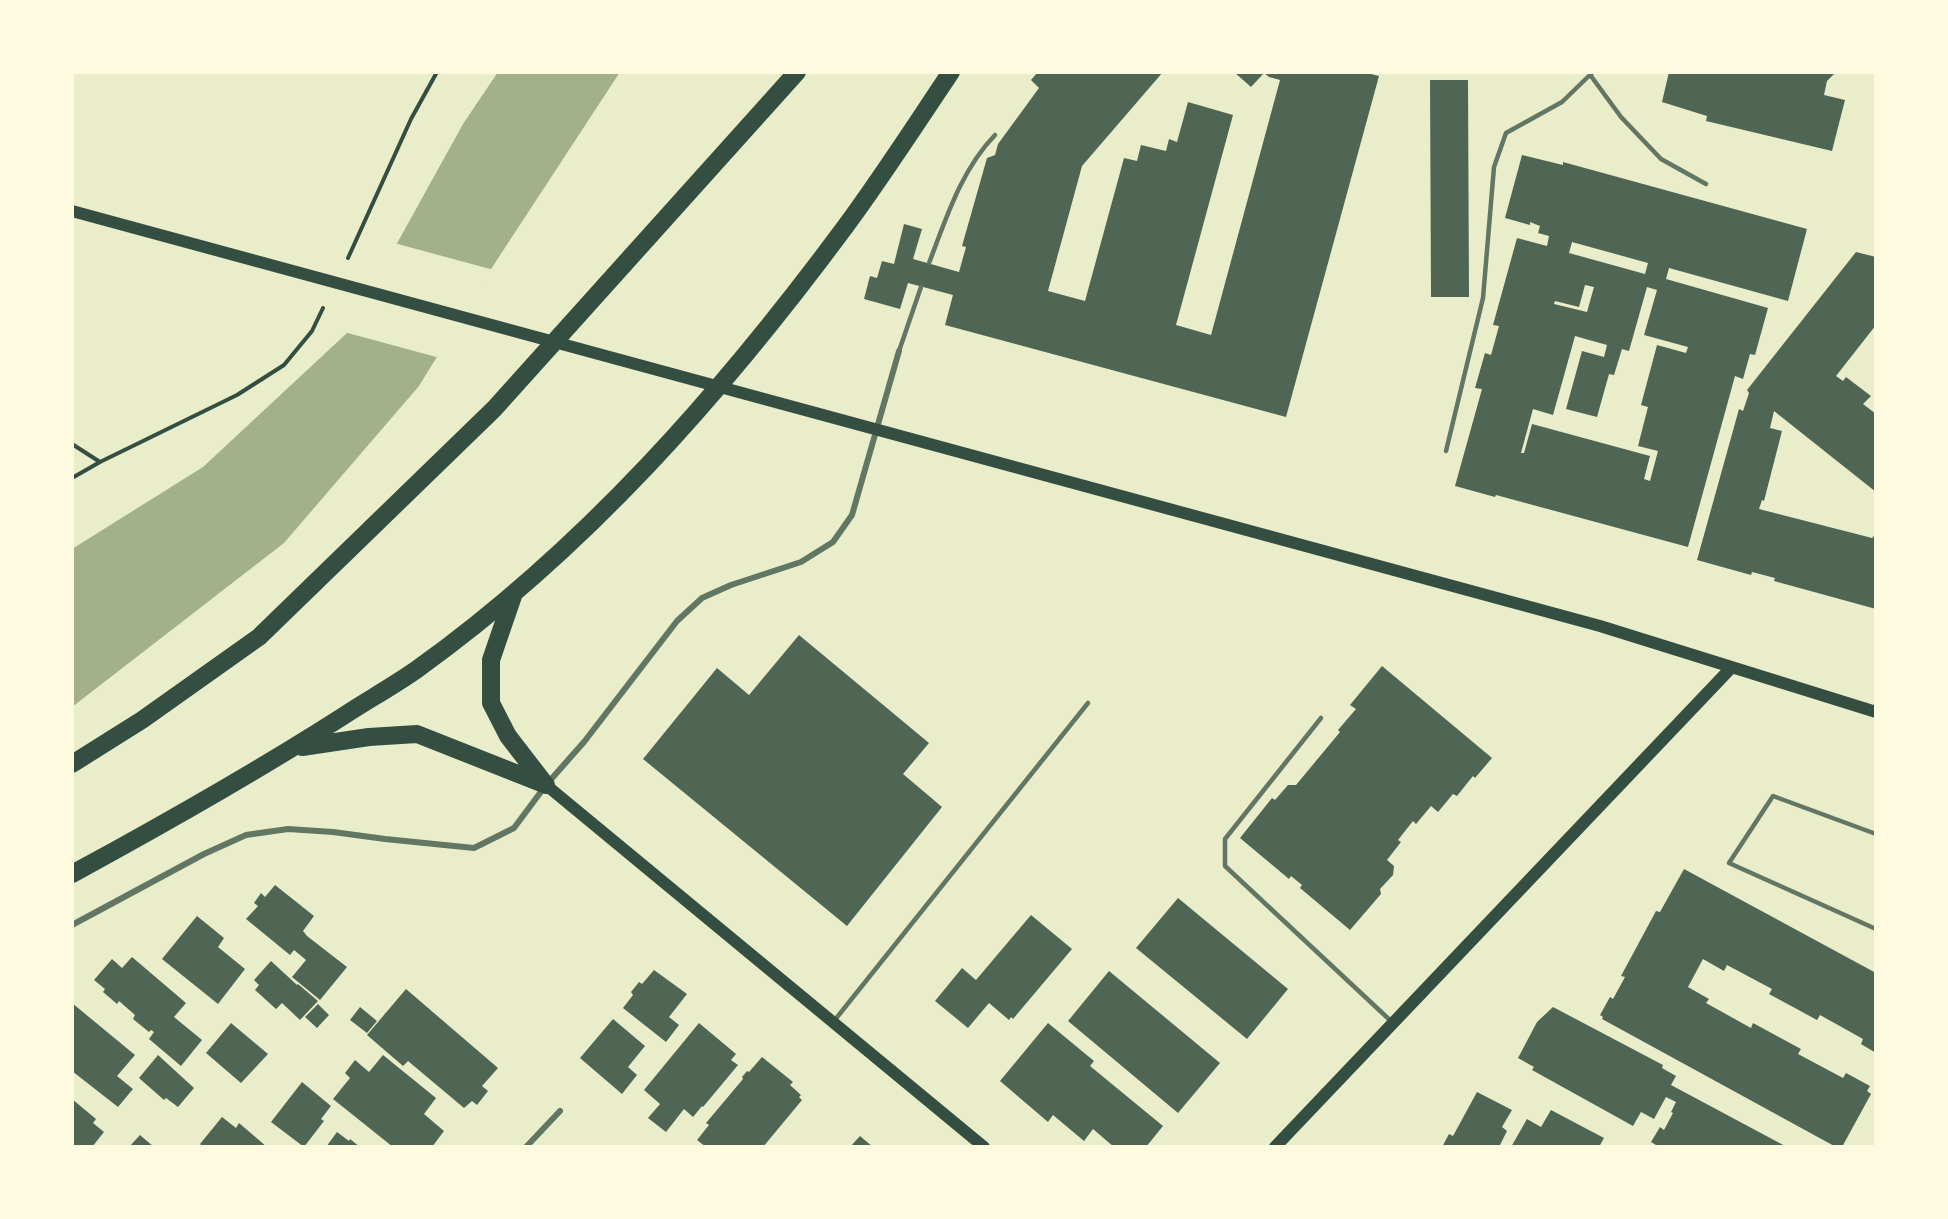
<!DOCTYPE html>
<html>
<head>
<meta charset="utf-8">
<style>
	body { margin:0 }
	#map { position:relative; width:1948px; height:1219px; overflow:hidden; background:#e9edc9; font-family:"Exo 2",sans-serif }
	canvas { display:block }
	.frame { position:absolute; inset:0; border:74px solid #fefae0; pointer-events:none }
</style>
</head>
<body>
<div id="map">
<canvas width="1948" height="1219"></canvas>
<div class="frame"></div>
</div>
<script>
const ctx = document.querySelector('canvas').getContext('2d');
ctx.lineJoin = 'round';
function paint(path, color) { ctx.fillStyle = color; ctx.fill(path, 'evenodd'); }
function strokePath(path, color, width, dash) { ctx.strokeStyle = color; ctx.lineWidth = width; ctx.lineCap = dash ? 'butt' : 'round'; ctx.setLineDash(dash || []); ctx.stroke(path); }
const water = new Path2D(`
	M498 72H620L493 266 419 386 284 543 72 707V549L203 467 348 332 463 124Z`);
const pier = new Path2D(`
	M394 243 494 270 440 358 344 332Z`);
const building = new Path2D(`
	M1038 72H1163L1082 166 1048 291 1085 301 1124 158 1137 161 1141 145 1166 151 1169 139 1177 142 1188 102 1233 115 1176 325 1211 335 1280 80 1269 77 1264 73 1251 87 1234 72H1363L1379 76 1286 417 945 325 953 295 908 283 900 309 864 299 870 276 877 278 882 261 894 264 904 224 922 229 913 259 959 272 966 247 962 246 987 158 995 155 998 144 1039 88 1031 80Z
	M1669 72H1836L1827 81 1824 95 1845 100 1832 151 1706 121 1707 116 1662 102Z
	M1430 80H1468L1469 297H1431Z
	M1522 155 1563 165V162L1807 229 1788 301 1669 268 1666 279 1768 308 1755 355 1750 354 1743 379 1735 376 1688 547 1496 495 1495 497 1455 486 1482 389 1475 388 1485 353 1491 355 1499 326 1493 325 1517 238 1547 246 1549 236 1538 233 1540 226 1530 222V225L1505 218ZM1572 242 1648 263 1645 274 1569 253ZM1585 285 1594 287 1587 312 1554 304 1555 301 1579 307ZM1647 287 1657 290 1644 335 1688 347 1686 353 1657 345 1641 405 1648 407 1638 446 1658 451 1650 481 1644 479 1650 456 1532 424 1524 453H1521L1533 409 1553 415 1575 336 1607 345 1604 357 1582 351 1566 409 1597 417 1609 374 1614 375 1622 349 1629 351Z
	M1856 252 1876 257V325L1836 376 1843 381 1846 377 1871 396 1863 404 1876 414V492L1774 411 1770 428 1782 431 1764 501 1762 500 1759 509 1872 538 1876 534V609L1774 581 1775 578 1752 572 1751 575 1697 560 1739 409 1743 411 1749 393 1747 390Z
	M799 635 929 743 903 774 942 807 847 926 643 759 717 668 749 695Z
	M1382 666 1492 758 1475 778 1473 776 1457 796 1453 794 1438 812 1431 806 1416 824 1413 821 1398 840 1401 842 1387 860 1394 866 1393 875 1380 889 1381 894 1350 930 1300 888 1302 885 1291 876 1289 879 1240 838 1272 798 1275 800 1288 785H1296L1340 732 1338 730 1356 709 1350 705Z
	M1684 869 1876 973V1053L1861 1044 1863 1039 1820 1015 1817 1020 1769 994 1772 989 1727 965 1724 971 1703 959 1688 987 1709 999 1706 1003 1751 1028 1753 1023 1801 1049 1798 1054 1843 1078 1846 1073 1870 1086 1867 1091 1871 1094 1842 1147H1836L1602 1019 1603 1017 1600 1015 1610 997 1613 999 1625 977 1621 976 1656 911 1660 912Z
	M275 885 314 916 303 931 307 936 347 967 320 1000 292 977 306 960 294 950 290 955 246 919 258 906 254 903 261 893 265 897Z
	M1178 898 1288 989 1247 1039 1136 948Z
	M1031 915 1072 949 1013 1019 1011 1017 1009 1020 989 1003 968 1028 935 1001 962 968 976 980Z
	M197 916 224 938 218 947 245 969 218 1004 162 959Z
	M132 957 186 1003 174 1017 202 1040 181 1066 149 1039 154 1032 151 1030 149 1032 133 1019 135 1015 119 1001 117 1004 103 992 105 989 94 980 112 959 122 968Z
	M271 961 297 985 298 984 318 1001 300 1020 282 1003 276 1009 255 990 259 985 254 980Z
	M654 970 687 994 669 1017 679 1025 666 1042 623 1008 633 995 631 992 639 982 642 984Z
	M1109 971 1220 1063 1178 1113 1068 1021Z
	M406 989 498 1068 482 1086 488 1091 477 1105 472 1101 464 1108 408 1061 403 1066 367 1035Z
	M72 1003 135 1055 117 1076 133 1089 118 1107 72 1071Z
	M318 1004 329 1015 317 1028 305 1017Z
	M360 1007 377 1021 367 1033 350 1020Z
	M1553 1007 1663 1065 1662 1068 1676 1076 1671 1085 1787 1147H1655L1656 1145 1651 1142 1660 1127 1664 1130 1673 1113 1671 1112 1676 1102 1666 1097 1654 1119 1641 1112 1633 1126 1532 1070 1534 1067 1518 1058 1537 1022Z
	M613 1019 645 1046 628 1067 637 1075 622 1094 580 1058Z
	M231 1023 268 1054 241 1083 206 1053Z
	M699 1023 736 1054 731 1060 738 1065 703 1107 702 1106 693 1117 684 1109 666 1132 648 1118 660 1104 644 1090Z
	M1048 1023 1094 1061 1090 1066 1163 1126 1146 1147H1114L1093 1129 1084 1141 1053 1115 1048 1122 1000 1081Z
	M158 1055 194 1088 178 1107 166 1098 164 1100 139 1078Z
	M383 1055 436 1098 424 1114 444 1131 432 1147H393L333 1099 350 1078 345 1073 355 1060 369 1072Z
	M762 1057 793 1082 790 1085 801 1095 799 1097 802 1100 763 1147H706L697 1140 709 1125 706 1123 743 1079 742 1077 747 1071 749 1072Z
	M302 1082 331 1106 321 1119 324 1121 304 1147 271 1122Z
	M1477 1092 1512 1110 1502 1127 1507 1131 1499 1147H1442L1449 1134 1453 1136Z
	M72 1099 96 1119 93 1123 104 1132 92 1147H72Z
	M1551 1110 1604 1138 1599 1147H1511L1527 1119 1541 1127Z
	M222 1117 236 1128 239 1123 267 1147H203L200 1144Z
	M337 1132 349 1141 350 1139 360 1147H326Z
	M140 1135 154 1147H129Z
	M860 1136 873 1147H850Z`);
const path = new Path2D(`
	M348 258 411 119 437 72
	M72 444 100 462
	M72 478 100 462 237 395 284 365 312 331 323 308`);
const service = new Path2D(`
	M1591 76 1621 117 1661 159 1706 184
	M929 263C946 219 961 170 995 135
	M899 351 921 287
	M1446 451 1483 298 1494 167 1506 133 1562 102 1593 72
	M1321 718 1225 839V866L1393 1023
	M1876 834 1773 796 1729 863 1876 929
	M834 1021 1088 703`);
const minor = new Path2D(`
	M72 925 204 854 246 835 288 829 333 832 385 839 474 848 514 828 546 785 584 742 677 621 702 598 731 585 801 562 833 542 852 515 899 351
	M526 1147 560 1111`);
const secondary = new Path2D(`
	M72 211 1600 626 1876 712
	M546 785 984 1147
	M1275 1147 1731 668`);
const motorway = new Path2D(`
	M514 593 491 660V703L508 736 545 784
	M302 747 369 737 417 734 546 785
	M72 764 142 720 259 637 494 409 797 72
	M72 874C164 824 256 772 345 715 368 700 393 686 416 670 585 549 722 393 845 227 882 177 916 124 951 72`);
paint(water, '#a3b18a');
paint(pier, '#e9edc9');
paint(building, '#4f6655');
strokePath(path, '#344e41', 4);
strokePath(service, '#617663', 4.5);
strokePath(minor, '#617663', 6);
strokePath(secondary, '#344e41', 12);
strokePath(motorway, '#344e41', 18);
</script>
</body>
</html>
